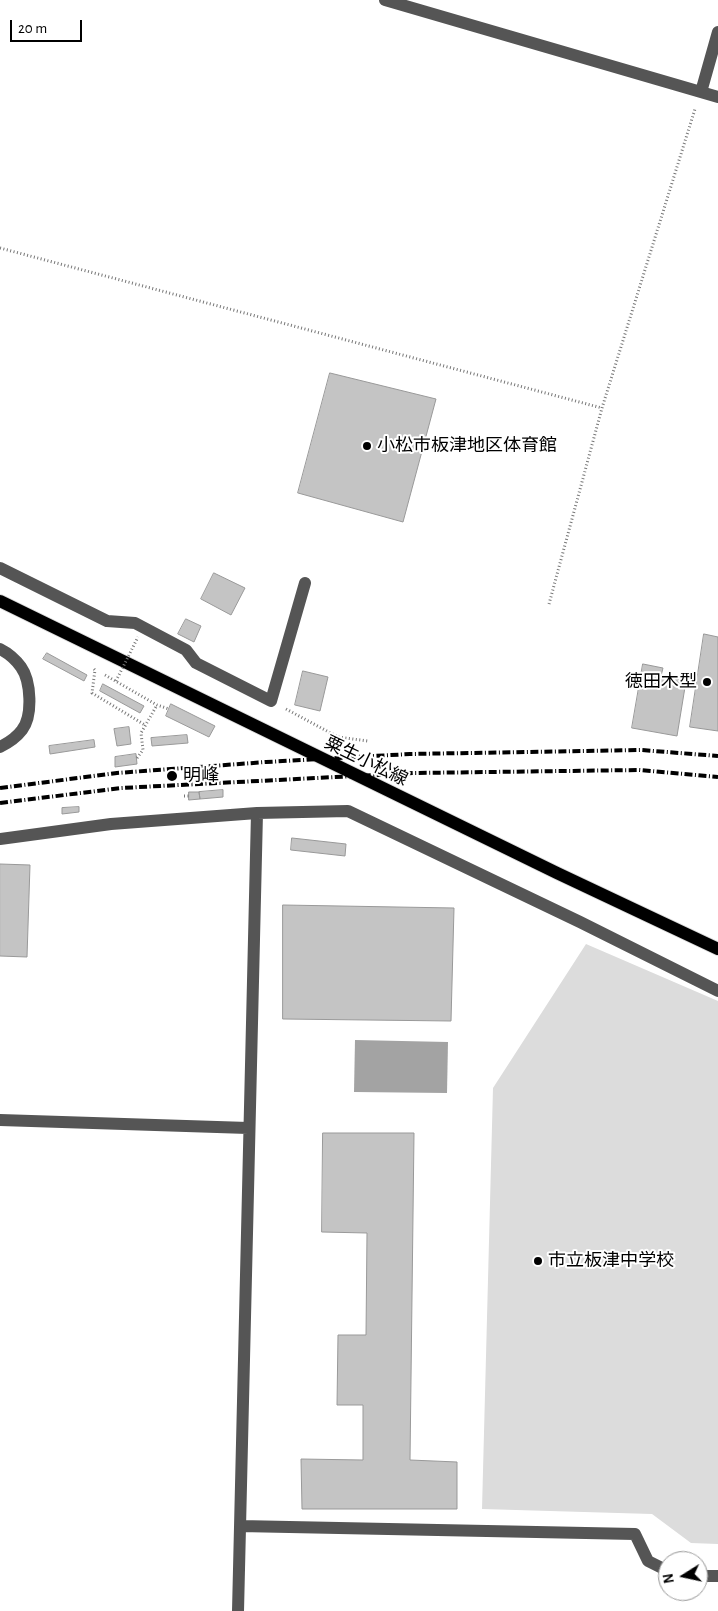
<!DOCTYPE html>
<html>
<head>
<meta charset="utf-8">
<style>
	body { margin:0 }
	#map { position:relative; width:718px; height:1611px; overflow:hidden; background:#fff; font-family:"Alegreya Sans",sans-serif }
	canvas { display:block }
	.north { position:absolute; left:658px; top:1551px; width:50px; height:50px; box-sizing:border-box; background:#fff; border:1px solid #999; border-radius:50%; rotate:260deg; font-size:14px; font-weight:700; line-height:20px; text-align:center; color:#000 }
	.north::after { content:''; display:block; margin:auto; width:18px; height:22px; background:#000; clip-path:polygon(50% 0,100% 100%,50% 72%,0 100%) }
	.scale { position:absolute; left:10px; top:20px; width:72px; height:22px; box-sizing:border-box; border:2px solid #000; border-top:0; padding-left:6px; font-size:15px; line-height:18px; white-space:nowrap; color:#000; -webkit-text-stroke:4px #fff; paint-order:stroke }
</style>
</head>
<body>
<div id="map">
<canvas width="718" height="1611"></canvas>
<div class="north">N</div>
<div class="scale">20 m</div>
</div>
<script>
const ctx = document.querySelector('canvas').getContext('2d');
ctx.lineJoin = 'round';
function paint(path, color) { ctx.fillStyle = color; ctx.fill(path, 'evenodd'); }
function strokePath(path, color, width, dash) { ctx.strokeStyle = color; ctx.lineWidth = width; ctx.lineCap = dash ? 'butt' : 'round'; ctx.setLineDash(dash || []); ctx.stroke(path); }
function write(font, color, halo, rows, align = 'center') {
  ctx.font = font + ' "Alegreya Sans","Noto Sans JP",sans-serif'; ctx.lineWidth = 4; ctx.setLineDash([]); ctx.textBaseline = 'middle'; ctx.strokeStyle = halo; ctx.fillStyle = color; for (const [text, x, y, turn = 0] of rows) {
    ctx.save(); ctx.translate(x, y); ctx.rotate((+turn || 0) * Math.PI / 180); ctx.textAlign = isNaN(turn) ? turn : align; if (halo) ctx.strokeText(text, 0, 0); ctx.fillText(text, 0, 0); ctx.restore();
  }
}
const green = new Path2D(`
	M586 944 718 1001V1544L691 1543 652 1514 482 1509 493 1088Z`);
const water = new Path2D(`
	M355 1040 448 1042 447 1093 354 1092Z`);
const building = new Path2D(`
	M330 373 436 399 403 522 298 493Z
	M214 573 245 588 231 615 201 599Z
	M186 619 201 626 194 642 178 634Z
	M704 634 718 637V731L690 727Z
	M47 653 87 675 84 681 43 659Z
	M643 664 663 668 661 676 686 681 677 736 632 728Z
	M303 671 328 677 320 711 295 705Z
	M103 684 144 706 140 713 100 691Z
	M171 704 215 726 209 737 166 716Z
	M129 727 131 744 117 746 114 729Z
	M187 735 188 743 152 746 151 738Z
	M94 740 95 747 50 754 49 746Z
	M136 754 137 764 115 767V757Z
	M223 790V797L200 799 199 792Z
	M189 792H199L200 799 189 800Z
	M79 807V812L62 814V808Z
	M292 838 346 844 345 856 291 850Z
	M0 864 30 865 27 957 0 956Z
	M283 905 454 908 451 1021 283 1019Z
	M323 1133H414L410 1460 457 1462V1509H302L301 1459 363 1460V1405H337L338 1335H366L367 1233 322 1232Z`);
const path = new Path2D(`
	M0 248 602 408
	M549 604 602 408 695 109
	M94 669 95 670 92 693 145 725
	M105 675 157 705 169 709
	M286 709 338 737 368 741
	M137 758 143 750 141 733 157 705
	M184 796H189`);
const minor = new Path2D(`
	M385 0 718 97
	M701 92 718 32
	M0 568 107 621 135 623 186 650 196 663 271 701 305 583
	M0 649C8 653 16 660 21 667 31 681 33 716 22 730 16 738 8 743 0 747
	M0 839 111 824 257 813 348 811 580 922 718 991
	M0 1120 248 1128
	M240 1526 635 1534 648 1561 668 1571
	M698 1576H718
	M238 1611 257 813`);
const major = new Path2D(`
	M0 601 557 873 718 949`);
const rail = new Path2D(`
	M0 788 117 773 266 762 410 754 641 750 718 756
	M0 803 121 788 414 773 639 770 718 777`);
const pathBridge = new Path2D(`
	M116 681 138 637`);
const markers = [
	[367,446,5,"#000"],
	[707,682,5,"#000"],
	[172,776,6,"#000"],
	[538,1261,5,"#000"]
];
const poiNames = [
	["小松市板津地区体育館",377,446],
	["徳田木型",697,682,"right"],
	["明峰",183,776],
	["市立板津中学校",548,1261]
];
const streetNames = [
	["粟生小松線",366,761,26]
];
paint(green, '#dcdcdc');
paint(water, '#a3a3a3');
paint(building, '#c4c4c4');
strokePath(building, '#999', 1);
strokePath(major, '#dbdbdb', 14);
strokePath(path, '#777', 3, [1, 2.5]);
strokePath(minor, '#555', 12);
strokePath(major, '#000', 12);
strokePath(rail, '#000', 4, [8, 2.5, 1, 2.5]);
strokePath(pathBridge, '#777', 3, [1, 2.5]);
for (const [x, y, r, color] of markers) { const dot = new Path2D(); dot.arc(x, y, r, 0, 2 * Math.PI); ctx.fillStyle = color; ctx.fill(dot); strokePath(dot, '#fff', 2); }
write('18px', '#000', '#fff', poiNames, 'left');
write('18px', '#000', '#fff', streetNames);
</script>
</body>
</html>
